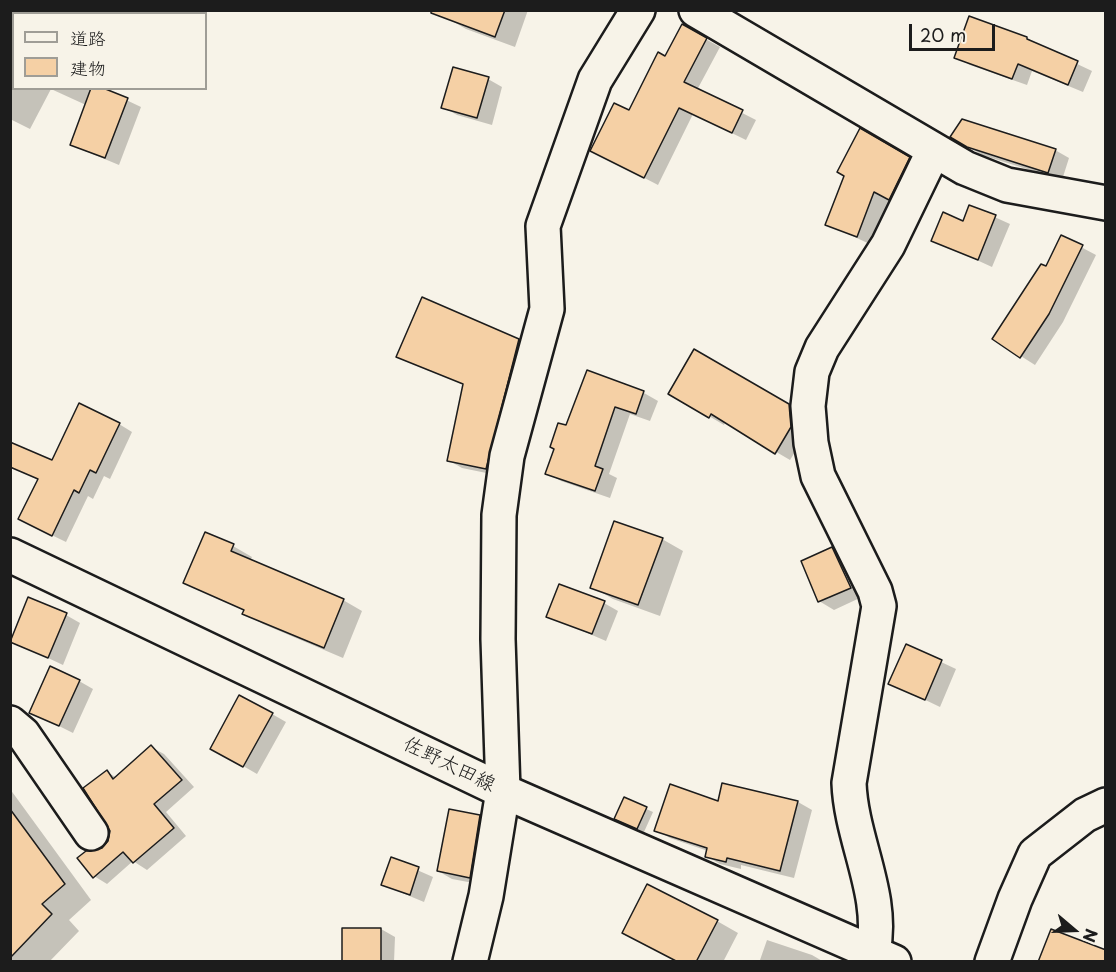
<!DOCTYPE html>
<html>
<head>
<meta charset="utf-8">
<style>
	body { margin:0 }
	#map { position:relative; width:1116px; height:972px; overflow:hidden; background:#f7f3e8; font-family:"Playpen Sans","Klee One",sans-serif }
	canvas { display:block }
	.frame { position:absolute; inset:0; border:12px solid #1c1c1c; pointer-events:none }
	.legend { position:absolute; left:12px; top:12px; width:195px; height:78px; box-sizing:border-box; background:#f7f3e8; border:2px solid #9f9d96; margin:0; padding:8px 10px; list-style:none; font-size:18px; color:#1c1c1c }
	.legend li { display:flex; align-items:center; gap:12px; height:30px }
	.legend b { width:30px; border:2px solid #9f9d96 }
	.north { position:absolute; left:1044px; top:900px; width:60px; height:60px; -webkit-text-stroke:4px #f7f3e8; paint-order:stroke; rotate:109deg; font-size:16px; font-weight:700; line-height:24px; text-align:center; color:#1c1c1c }
	.north::after { content:''; display:block; margin:auto; width:21px; height:27px; background:#1c1c1c; clip-path:polygon(50% 0,100% 100%,50% 72%,0 100%) }
	.scale { position:absolute; left:909px; top:24px; width:86px; height:27px; box-sizing:border-box; border:3px solid #1c1c1c; border-top:0; padding-left:8px; font-size:18px; line-height:21px; white-space:nowrap; color:#1c1c1c; -webkit-text-stroke:4px #f7f3e8; paint-order:stroke }
</style>
</head>
<body>
<div id="map">
<canvas width="1116" height="972"></canvas>
<div class="frame"></div>
<ul class="legend">
<li><b style="height:8px;background:#f7f3e8"></b>道路</li>
<li><b style="height:16px;background:#f5d0a5"></b>建物</li>
</ul>
<div class="north">N</div>
<div class="scale">20 m</div>
</div>
<script>
const ctx = document.querySelector('canvas').getContext('2d');
ctx.lineJoin = 'round';
function paint(path, color) { ctx.fillStyle = color; ctx.fill(path, 'evenodd'); }
function strokePath(path, color, width, dash) { ctx.strokeStyle = color; ctx.lineWidth = width; ctx.lineCap = dash ? 'butt' : 'round'; ctx.setLineDash(dash || []); ctx.stroke(path); }
function write(font, color, halo, rows, align = 'center') {
  ctx.font = font + ' "Playpen Sans","Klee One",sans-serif'; ctx.lineWidth = 4.5; ctx.setLineDash([]); ctx.textBaseline = 'middle'; ctx.strokeStyle = halo; ctx.fillStyle = color; for (const [text, x, y, turn = 0] of rows) {
    ctx.save(); ctx.translate(x, y); ctx.rotate((+turn || 0) * Math.PI / 180); ctx.textAlign = isNaN(turn) ? turn : align; if (halo) ctx.strokeText(text, 0, 0); ctx.fillText(text, 0, 0); ctx.restore();
  }
}
const shadow = new Path2D(`
	M450 10H528L515 47 466 29 447 18Z
	M682 26 720 47 697 90 756 120 746 140 693 114 658 185 606 158 630 112 666 58Z
	M1041 47 1092 71 1083 92 1032 71 1027 85 970 65 956 57Z
	M10 53 14 55V88H101L141 107 119 165 71 145 86 105 51 89 30 129 10 119Z
	M488 79 502 87 492 125 457 115 443 107Z
	M861 130 928 170 876 247 827 224Z
	M952 137 1055 150 1069 158 1062 180 982 155Z
	M970 206 1010 224 992 267 933 240 964 222Z
	M1062 237 1096 255 1063 322 1035 365 994 339 1047 268Z
	M423 299 533 349 501 476 462 468 448 460 464 385 398 356Z
	M695 351 803 413 805 436 790 460 725 422 724 425 670 393Z
	M588 372 644 393 658 401 650 421 630 414 609 474 617 478 610 498 561 481 547 473Z
	M119 424 132 432 110 479 104 476 93 499 88 496 66 542 33 526 39 480 10 466 52 462Z
	M662 539 683 551 660 616 613 599 592 587Z
	M233 546 252 557 250 561 343 600 362 611 343 658 263 624 244 613 245 611 184 582Z
	M832 549 846 557 864 596 834 610 819 601Z
	M604 603 618 611 606 641 548 616Z
	M66 615 80 623 63 665 12 641Z
	M907 646 956 669 940 707 890 683Z
	M79 681 93 689 73 733 31 712Z
	M272 714 286 722 257 774 212 748Z
	M151 747 164 754 194 787 166 812 186 836 147 870 133 861 107 884 94 876 103 849 110 841 111 831 107 772 117 778Z
	M10 789 91 900 69 920 79 931 49 962H10Z
	M624 799 653 812 644 832 622 822Z
	M798 802 812 810 794 878 741 865V869L720 864 706 856 708 851 670 838 656 830 719 803Z
	M480 817 494 825 484 885 452 879 438 871Z
	M392 859 433 877 424 902 383 885Z
	M717 921 738 933 723 962H679Z
	M381 929 395 937 394 962H344Z
	M767 940 812 955 824 962H763L760 960Z`);
const building = new Path2D(`
	M431 10H505L495 37 431 13Z
	M969 16 1027 37V39L1078 61 1068 85 1018 64 1012 79 954 58Z
	M682 24 707 38 684 82 743 110 732 133 679 108 644 178 590 151 614 103 629 110 658 52 665 56Z
	M453 67 489 77 477 118 441 108Z
	M91 88H103L128 98 105 158 70 145Z
	M962 119 1056 149 1048 173 967 147 950 137Z
	M860 128 910 157 889 200 874 192 857 237 825 225 844 176 837 172Z
	M969 205 996 215 978 260 931 241 943 212 963 221Z
	M1061 235 1083 245 1049 314 1020 358 992 339 1041 264 1046 266Z
	M422 297 519 339 486 469 447 461 463 384 396 357Z
	M694 349 789 404 791 427 775 454 711 414 709 418 668 394Z
	M587 370 644 391 636 414 615 407 595 466 603 469 595 491 545 474 554 449 550 447 558 423 566 425Z
	M79 403 120 423 96 473 90 470 79 493 74 490 52 536 18 519 38 479 10 467V442L52 460Z
	M614 521 663 538 638 605 590 588Z
	M205 532 234 544 231 551 344 599 324 648 242 614 244 610 183 583Z
	M832 547 851 588 818 602 801 561Z
	M559 584 605 601 592 634 546 617Z
	M28 597 67 613 48 658 10 642Z
	M906 644 942 660 925 700 888 684Z
	M50 666 80 680 59 726 29 713Z
	M239 695 273 713 243 767 210 749Z
	M151 745 182 780 154 804 174 828 133 863 123 852 93 878 77 858 86 851 102 848 108 841 110 831 83 788 107 770 113 779Z
	M722 783 798 801 780 871 727 858 726 862 705 857 707 848 654 831 670 784 718 801Z
	M624 797 647 807 637 829 614 819Z
	M10 809 65 884 42 904 52 914 10 958Z
	M449 809 480 815 470 878 437 871Z
	M391 857 419 867 410 895 381 885Z
	M647 884 718 920 696 962H678L622 933Z
	M342 928H381V962H342Z
	M1051 929 1106 950V962H1038Z`);
const minor = new Path2D(`
	M696 10 965 168 1007 185 1106 203
	M10 723 23 734 91 833
	M873 952C885 895 851 840 849 783L879 606 875 591 818 476 811 443 808 406 812 372 822 348 888 245 934 150
	M470 962 486 896 503 791 498 639 499 515 507 456 547 309 543 226 595 80 638 10
	M992 962 1015 899 1035 854 1085 815 1106 805`);
const major = new Path2D(`
	M10 555 503 791 894 962`);
const streetNames = [
	["佐野太田線",449,765,26]
];
paint(shadow, '#0003');
paint(building, '#f5d0a5');
strokePath(building, '#1c1c1c', 1.5);
strokePath(minor, '#1c1c1c', 38);
strokePath(major, '#1c1c1c', 38);
strokePath(minor, '#f7f3e8', 33);
strokePath(major, '#f7f3e8', 33);
write('20px', '#1c1c1c', '#f7f3e8', streetNames);
</script>
</body>
</html>
